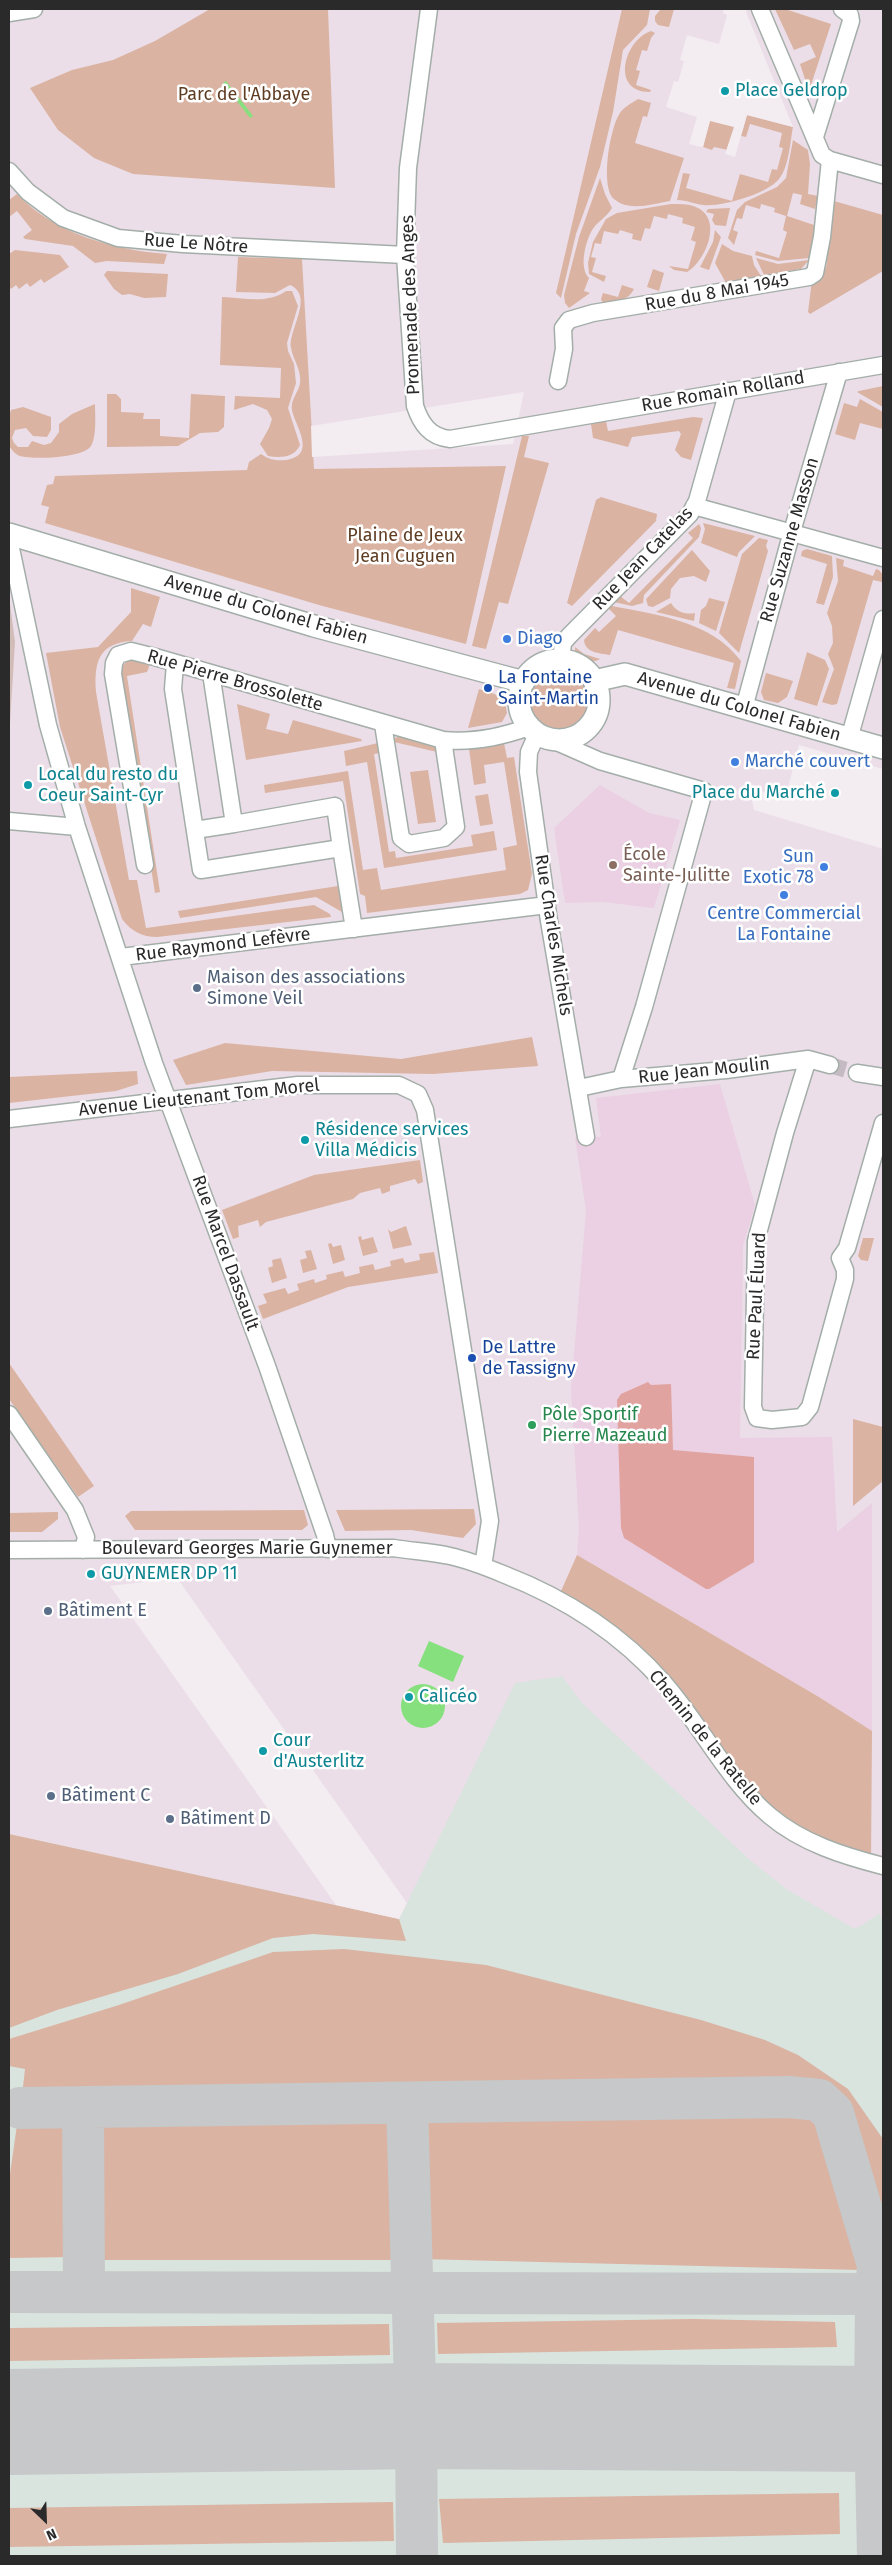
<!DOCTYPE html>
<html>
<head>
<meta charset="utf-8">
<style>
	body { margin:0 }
	#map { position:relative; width:892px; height:2565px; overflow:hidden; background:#ebdee8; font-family:"Fira Sans",sans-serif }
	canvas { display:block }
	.frame { position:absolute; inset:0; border:10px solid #2a2a2a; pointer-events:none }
	.north { position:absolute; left:20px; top:2495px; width:50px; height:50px; -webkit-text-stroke:4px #fff; paint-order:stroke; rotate:156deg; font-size:14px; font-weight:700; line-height:20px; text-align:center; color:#2a2a2a }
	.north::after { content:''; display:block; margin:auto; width:18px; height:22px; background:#2a2a2a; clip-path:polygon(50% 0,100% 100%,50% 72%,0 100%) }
</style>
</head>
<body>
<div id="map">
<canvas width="892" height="2565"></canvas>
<div class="frame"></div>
<div class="north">N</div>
</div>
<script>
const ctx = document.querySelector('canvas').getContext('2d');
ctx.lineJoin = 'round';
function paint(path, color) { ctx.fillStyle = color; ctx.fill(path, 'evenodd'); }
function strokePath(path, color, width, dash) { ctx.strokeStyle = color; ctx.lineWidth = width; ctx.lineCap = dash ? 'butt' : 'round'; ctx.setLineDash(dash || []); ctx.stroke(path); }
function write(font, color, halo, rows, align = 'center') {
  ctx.font = font + ' "Fira Sans",sans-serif'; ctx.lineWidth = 5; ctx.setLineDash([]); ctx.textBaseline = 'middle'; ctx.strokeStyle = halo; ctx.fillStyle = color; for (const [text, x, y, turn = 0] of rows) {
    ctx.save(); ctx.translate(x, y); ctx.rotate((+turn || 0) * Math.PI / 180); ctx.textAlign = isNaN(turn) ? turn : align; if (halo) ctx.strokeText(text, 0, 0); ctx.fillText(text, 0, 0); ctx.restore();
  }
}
const education = new Path2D(`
	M600 785 649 813 680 820 654 908 603 902 565 903 554 828Z
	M720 1084 755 1205 743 1246 740 1438 832 1437 837 1532 872 1503V1731L819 1697 577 1555 579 1528 571 1389 586 1211 575 1137H601L596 1098Z`);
const airport = new Path2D(`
	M562 1676 583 1704 750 1860 788 1890 853 1928 859 1927 880 1913 883 1924V2556H9V1834L399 1919 515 1683Z`);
const green = new Path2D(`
	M210 9H328L335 188 133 174 94 158 58 130 30 88 72 70 113 60 155 41Z
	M622 9H650L647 25 623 50 613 112 600 167 576 234 561 298 556 293Z
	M661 9H674L669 27 658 25 655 21V16Z
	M775 9H785L831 24 809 91 800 64 816 57 810 44 794 50Z
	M651 31 655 33 651 38 647 51 642 50 636 70 640 71 636 85 651 90 650 92C610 92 624 40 651 31Z
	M638 99 651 103 647 117 643 116 635 143 684 158 670 201C652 204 629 212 614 199 600 187 610 127 620 113 624 107 632 103 638 99Z
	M747 115 793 127C790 142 789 167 779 179 767 194 722 207 703 205 694 204 687 200 677 200L683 173 690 174 686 188 732 201 740 174 768 182 772 169 777 170 783 148 779 147 782 133 750 124 746 137 741 136Z
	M710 120 735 127 728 150 714 147 712 150 703 147Z
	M793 140 808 150 810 164 808 194 818 196 815 209 800 204 802 195 793 193 787 216 817 226 809 258 778 261 755 255 756 251 779 258 787 232 783 230 786 216 774 212 775 208 761 204 760 209 746 205 742 219 737 218 733 230 738 232 734 245 728 238 737 210 745 202 777 187 786 178Z
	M600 178 605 194 612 208C607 217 596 222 591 232 585 244 579 268 589 278L584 291 590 293 569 308 565 303 564 295 579 237Z
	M17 194C55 234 114 250 167 254L164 264 107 261 95 263 73 246 25 239 23 237 32 230 17 211 9 217V200Z
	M834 201 883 215V271L810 314 808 312 812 280 826 268Z
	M671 204C680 204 689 203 698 208 723 221 705 262 687 272L674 270 669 266 688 269 696 242 691 240 695 227 682 223 683 218 668 214 667 219 654 216 650 229 645 228 641 241 632 239 633 234 620 230 618 234 604 231 601 244 595 243 591 257 596 258 592 272 606 276 604 282 589 274 588 263 593 242 606 219 617 213Z
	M730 208 726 226 715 225 712 220 714 214 706 212 708 209Z
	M715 230 721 237 709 270 700 267 713 242Z
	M722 244 733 251 752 256 754 265 761 276 726 283 715 263Z
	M15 250 60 255 69 267 44 283 41 279 30 287 27 283 19 289 16 285 11 289 9 286V254Z
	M238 257 302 259 314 469 506 466 466 644 319 605 45 523 49 507 41 505 47 485 53 484 55 476 247 470 249 462 261 454C269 460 277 461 286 460 318 455 295 426 292 410 290 400 298 393 300 384 302 370 293 360 291 348 288 330 315 296 290 285L275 293 236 292Z
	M756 258 778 264 809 260 801 269 764 275Z
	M653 269 664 273 659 291 647 287Z
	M107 271 168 274 166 297 144 298 130 294 122 295 114 289 104 275Z
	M622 285 634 289C627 302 617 301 603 303L601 299 603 293 618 297Z
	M286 291H292L298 306 287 343 288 351 294 364 296 383 288 408 300 445C294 458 280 458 268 456L260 444 269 428 272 419 267 410 253 404 234 410 235 396 280 398 281 368 220 365 222 297C244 298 268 304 286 291Z
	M883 386V407L857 392 859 391Z
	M107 394H116L121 399V412L144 413 143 419H160V436L189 438 191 394 225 396 224 427 218 432 200 433 178 446 107 447Z
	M860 399 883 412V429L860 423 855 440 835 434 844 403 857 407Z
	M95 404C95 415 97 436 91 446 83 458 34 460 20 456 16 455 12 450 9 446V416L11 410 23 407 51 417V430L47 437 33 436 26 428 15 430 12 438 14 443 18 447H28L32 441 44 445 51 443 59 432V424L72 414Z
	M693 417 703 418 691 460 681 457 675 450 681 434 679 431 632 437 628 447 593 438 591 424 606 421 608 431Z
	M522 436H529L524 457 549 463 508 604 499 602 486 649 472 646Z
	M601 497 657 514 656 521 572 606 567 603 596 500Z
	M703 523 755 536 739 552 737 557 701 543 705 529Z
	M699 524 701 528 699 537 644 595 643 603 632 606 614 602 620 596 629 603 693 538 688 533Z
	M759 538 768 540 766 546 768 551 739 653 719 633 742 554Z
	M807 549 832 556 833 577 824 605 816 603 827 564 801 556 802 551Z
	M692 550 710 571 706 582 694 576 680 578 671 589 670 598 653 607 648 606 646 599 649 596Z
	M836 558 844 560 843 566 873 576 876 569 879 570 883 575 882 582 873 580 837 704 832 705 822 702 834 669 828 654 833 643 832 626 827 613 838 581Z
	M131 588 160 597 151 627 143 624 132 641C98 643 94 663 96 692L129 880H137L146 928 314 905 330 914 331 917 157 937C142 937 131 931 122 919L60 727 46 653 98 647 131 612Z
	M709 598 725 602 716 631 699 623 701 610 706 606Z
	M671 603C676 612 686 615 695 613L694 621 656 612Z
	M612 606C658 615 711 621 741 661L735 689 727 688 734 663 618 630 610 655C599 653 585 653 584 640L595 628 599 632 616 616 608 608Z
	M575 647 584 654 600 659C589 665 574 661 575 647Z
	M807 652 825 660 829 669 817 706 794 699Z
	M135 659 150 664 147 672 127 676 160 892 155 893 120 670 126 662Z
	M527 700a32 32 0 1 1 64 0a32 32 0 1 1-64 0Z
	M766 673 793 681 787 697 778 703 764 700 761 692Z
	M479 689C495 694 505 695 507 713L502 722 468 728Z
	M237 704 270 714 266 729 288 734 293 720 361 739 362 741 246 760Z
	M402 735 434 745 437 752 394 742 395 738Z
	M378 743 380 753 374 754 389 852 395 851 396 858 473 846 471 835 494 831 497 850 384 868 367 762 346 766 344 751Z
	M504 743 507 758 514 757 532 874 528 890 520 894 367 913 365 896 360 894 343 781 265 793 264 785 348 771 363 870 377 868 381 890 506 870 503 848 517 845 504 762 484 765 486 783 474 785 469 749Z
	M428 770 436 822 418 824 410 772Z
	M488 794 493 824 480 826 475 796Z
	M338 886 342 912 316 897 180 918 178 911Z
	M532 1037 538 1066 433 1074 272 1071 186 1085 173 1060 225 1043 401 1059Z
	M137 1071 138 1084 116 1091 9 1103V1077Z
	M420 1160 423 1182 418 1184 415 1179 390 1186V1191L382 1194 380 1188 360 1193 353 1199 266 1222 260 1227 258 1220 238 1226 239 1237 233 1239 222 1210 314 1175Z
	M406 1226 412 1245 393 1249 388 1229 391 1232Z
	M361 1236 362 1240 373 1237 378 1252 363 1256 358 1237Z
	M863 1238H874L868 1261 861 1260 858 1256Z
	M331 1243 333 1247 341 1245 345 1260 333 1264 328 1244Z
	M311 1250 317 1269 303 1273 300 1260 307 1258 305 1251Z
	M434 1252 438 1273 348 1287 263 1319 258 1306 267 1303 263 1294 285 1288 288 1294 299 1290 297 1284 314 1279 315 1283 327 1279 326 1275 343 1271 345 1277 360 1273 359 1267 373 1264 375 1270 391 1266 390 1261 403 1258 405 1263 420 1260 419 1254Z
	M281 1258 287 1278 272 1283 268 1268 273 1266 272 1260Z
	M9 1363 94 1486 78 1497 9 1399Z
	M853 1419 883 1427V1481L853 1506Z
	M474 1509 476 1524 463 1538 411 1530 345 1531 336 1510Z
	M304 1510 308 1525 302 1530H135L125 1516 131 1511Z
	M58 1512V1519L42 1532H9V1513Z
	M577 1555 819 1697 872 1731 871 1863 792 1831 621 1642 561 1591Z
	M9 1834 399 1919 406 1941 313 1934 273 1938 178 1974 57 2010 9 2028Z
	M344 1949 486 1965 701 2020 765 2040 798 2055 848 2089 883 2139V2242L844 2114 835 2097 805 2086 22 2096 25 2069 9 2066V2039L119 2005 273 1952Z
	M807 2105 819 2111 856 2221 860 2270 420 2259 418 2196 421 2113Z
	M397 2114 400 2260H96L91 2257V2115Z
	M73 2117 74 2257 9 2258V2181L18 2118Z
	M693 2319 835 2322 837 2347 438 2354 437 2323Z
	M389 2324 390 2355 9 2361V2328Z
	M839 2493 840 2534 443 2543 439 2499Z
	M393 2502 394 2541 9 2547V2508Z`);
const cemetery = new Path2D(`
	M9 596 15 642 9 740Z`);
const pitch = new Path2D(`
	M648 1382 651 1385 671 1384 673 1450 754 1457V1562L709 1589H706L624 1538 621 1528 617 1400 621 1394Z`);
const plaza = new Path2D(`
	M724 9H747L746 12 793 127 747 115 735 157 725 154 734 127 710 121 703 147 696 146 689 144 697 117 666 107 674 81 678 82 684 61 680 60 687 35 719 44 727 15 723 13Z
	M524 392 513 444 312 457 311 426Z
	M799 745 883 769V849L754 810 749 787 785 799Z
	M177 1578 407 1903 399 1919 336 1905 110 1586Z`);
const water = new Path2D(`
	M226 81 253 116 250 118 223 83Z
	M429 1641 464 1656 453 1682 418 1666Z
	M401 1706a22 22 0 1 1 44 0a22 22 0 1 1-44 0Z`);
const taxiway = new Path2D(`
	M407 2103 416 2416 417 2556
	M83 2107 84 2292
	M20 2108 789 2097 819 2100 833 2113 878 2265 876 2294 875 2419 878 2556
	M9 2292 876 2294`);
const runway = new Path2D(`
	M9 2422 416 2416 883 2419`);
const minorTunnel = new Path2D(`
	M830 1065 857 1073`);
const minor = new Path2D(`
	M429 9 408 168 405 255 415 406C421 424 430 437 450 439L883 365
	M760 9 822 155 830 160 883 175
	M9 13 34 9
	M815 137 851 21 850 15 842 9
	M9 171 28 192 63 218 118 238 183 244 405 255
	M558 381 564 349 563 328 569 320 593 313 809 277 815 273 822 237 830 160
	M694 506 883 558
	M9 539 48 725 77 827 154 1063 267 1366 325 1535 328 1549
	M561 661 563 643 569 636 690 514 697 501 728 391
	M175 664 173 689 201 870 341 848 335 806 234 824 211 673
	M744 708 791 535 839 372
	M383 724 401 838 409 844 444 838 456 827 443 740
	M537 734 529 752 528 772 549 921 586 1137
	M550 739 600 761 704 791 644 1007 621 1079
	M849 739 883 619
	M9 821 77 827
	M195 830 234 824
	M341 848 354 929
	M145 865 113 674 114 663 118 655 131 651 155 657 443 740C473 743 501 737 529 727
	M121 957 547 905
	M808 1059 785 1133 756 1241 753 1407 757 1418 772 1420 802 1417 810 1407 845 1279V1270L840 1258 847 1248 883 1123
	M857 1073 883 1077
	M579 1088 621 1079 726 1070 808 1059 830 1065
	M9 1119 298 1085H399L418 1094 425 1110 490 1521 483 1566
	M9 1414 75 1510 86 1537 83 1550
	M9 1550 394 1548C412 1551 431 1552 450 1556 468 1560 486 1567 503 1574 565 1598 620 1633 664 1683 701 1725 727 1780 770 1816 802 1843 844 1856 883 1866`);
const tertiary = new Path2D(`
	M9 534 314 626 524 682
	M519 700a40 40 0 1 1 80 0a40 40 0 1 1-80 0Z
	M594 681 625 674 883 748`);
const markers = [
	[725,91,5,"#0f9aa8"],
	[507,639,5,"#3f7fe0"],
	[488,688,5,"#1a4fb4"],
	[735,762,5,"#3f7fe0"],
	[28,785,5,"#0f9aa8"],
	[835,793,5,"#0f9aa8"],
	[613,865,5,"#8d6e63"],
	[824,867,5,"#3f7fe0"],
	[784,895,5,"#3f7fe0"],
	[197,988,5,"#5c6f8a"],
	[305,1140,5,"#0f9aa8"],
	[472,1358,5,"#1a4fb4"],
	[532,1425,5,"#2e9e5b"],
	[91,1574,5,"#0f9aa8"],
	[48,1611,5,"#5c6f8a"],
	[409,1697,5,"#0f9aa8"],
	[263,1751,5,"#0f9aa8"],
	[51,1796,5,"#5c6f8a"],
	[170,1819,5,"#5c6f8a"]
];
const cultureNames = [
	["Place Geldrop",735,91],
	["Local du resto du",38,775],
	["Coeur Saint-Cyr",38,796],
	["Place du Marché",825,793,"right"],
	["Résidence services",315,1130],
	["Villa Médicis",315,1151],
	["GUYNEMER DP 11",101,1574],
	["Calicéo",419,1697],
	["Cour",273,1741],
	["d'Austerlitz",273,1762]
];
const parkNames = [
	["Parc de l'Abbaye",244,95],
	["Plaine de Jeux",405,536],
	["Jean Cuguen",405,557]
];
const streetNames = [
	["Rue Le Nôtre",196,244,4],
	["Rue du 8 Mai 1945",717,293,-10],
	["Promenade des Anges",411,305,-92],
	["Rue Romain Rolland",723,392,-10],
	["Rue Suzanne Masson",790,540,-74],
	["Rue Jean Catelas",643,559,-46],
	["Avenue du Colonel Fabien",266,610,16],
	["Rue Pierre Brossolette",235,681,16],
	["Avenue du Colonel Fabien",739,707,16],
	["Rue Charles Michels",553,935,81],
	["Rue Raymond Lefèvre",223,945,-7],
	["Rue Jean Moulin",704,1071,-6],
	["Avenue Lieutenant Tom Morel",199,1098,-6],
	["Rue Marcel Dassault",225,1253,70],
	["Rue Paul Éluard",757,1296,-87],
	["Boulevard Georges Marie Guynemer",247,1549],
	["Chemin de la Ratelle",705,1738,51]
];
const shopNames = [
	["Diago",517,639],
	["Marché couvert",745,762],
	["Sun",814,857,"right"],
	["Exotic 78",814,878,"right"],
	["Centre Commercial",784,914,"center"],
	["La Fontaine",784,935,"center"]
];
const transitNames = [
	["La Fontaine",498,678],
	["Saint-Martin",498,699],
	["De Lattre",482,1348],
	["de Tassigny",482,1369]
];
const educationNames = [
	["École",623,855],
	["Sainte-Julitte",623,876]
];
const serviceNames = [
	["Maison des associations",207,978],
	["Simone Veil",207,999],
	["Bâtiment E",58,1611],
	["Bâtiment C",61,1796],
	["Bâtiment D",180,1819]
];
const leisureNames = [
	["Pôle Sportif",542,1415],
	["Pierre Mazeaud",542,1436]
];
paint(education, '#ead0e2');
paint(airport, '#d9e4de');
paint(green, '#dab3a2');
paint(cemetery, '#d2bcb8');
paint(pitch, '#e0a39f');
paint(plaza, '#f3ecf1');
paint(water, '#87e07e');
strokePath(taxiway, '#c6c8c9', 42);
strokePath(runway, '#c6c8c9', 106);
strokePath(minorTunnel, '#c4bac2', 16, [16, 8]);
strokePath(minor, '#a4aea9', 19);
strokePath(tertiary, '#a4aea9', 24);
strokePath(minor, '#fff', 16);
strokePath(tertiary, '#fff', 21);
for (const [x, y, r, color] of markers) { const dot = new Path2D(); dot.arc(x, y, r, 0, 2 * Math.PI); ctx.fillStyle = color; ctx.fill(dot); strokePath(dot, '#fff', 2); }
write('18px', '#0d838f', '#fff', cultureNames, 'left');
write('18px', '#5f3d23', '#fff', parkNames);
write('18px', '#2a2a2a', '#fff', streetNames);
write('18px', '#366cbe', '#fff', shopNames, 'left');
write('18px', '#164399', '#fff', transitNames, 'left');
write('18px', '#785e54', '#fff', educationNames, 'left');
write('18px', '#4e5e75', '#fff', serviceNames, 'left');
write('18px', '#27864d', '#fff', leisureNames, 'left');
</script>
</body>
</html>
